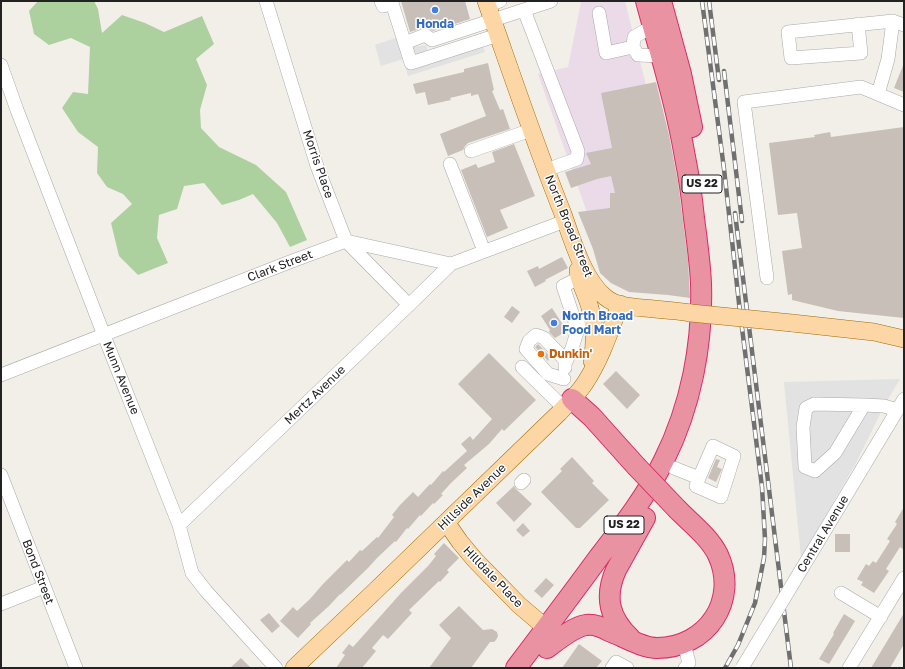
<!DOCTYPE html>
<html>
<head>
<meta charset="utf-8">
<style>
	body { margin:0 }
	#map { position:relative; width:905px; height:669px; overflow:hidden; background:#f2efe9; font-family:"Golos Text",sans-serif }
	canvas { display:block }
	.frame { position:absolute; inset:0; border:2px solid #222; pointer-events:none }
</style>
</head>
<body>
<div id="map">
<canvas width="905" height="669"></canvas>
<div class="frame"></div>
</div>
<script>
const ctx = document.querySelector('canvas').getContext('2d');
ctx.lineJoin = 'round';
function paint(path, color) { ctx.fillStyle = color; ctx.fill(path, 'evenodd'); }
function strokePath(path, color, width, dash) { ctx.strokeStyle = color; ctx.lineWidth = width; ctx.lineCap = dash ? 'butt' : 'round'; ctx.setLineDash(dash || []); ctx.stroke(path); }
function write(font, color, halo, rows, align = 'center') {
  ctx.font = font + ' "Golos Text",sans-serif'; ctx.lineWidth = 3; ctx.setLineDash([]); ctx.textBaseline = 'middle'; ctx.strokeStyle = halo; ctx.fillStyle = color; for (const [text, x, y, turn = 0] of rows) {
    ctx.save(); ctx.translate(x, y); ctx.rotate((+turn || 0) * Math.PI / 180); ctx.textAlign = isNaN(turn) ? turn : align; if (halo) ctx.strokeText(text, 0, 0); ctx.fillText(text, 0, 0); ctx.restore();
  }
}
const industrial = new Path2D(`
	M585 1H625L662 149 680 289 591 224 538 74 568 67 581 2Z`);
const forest = new Path2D(`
	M38 1H94L98 9 102 33 122 15 145 23 164 32 202 16 214 44 196 59 207 85 200 110 201 128 219 147 256 165 286 192 307 240 290 247 277 223 253 194 239 200 222 205 204 183 184 186 177 209 159 215 157 238 168 263 138 275 119 256 111 223 132 204 123 194 107 187 97 173 98 147 78 132 62 108 73 92 88 94 90 47 71 38 49 45 34 34 29 11Z`);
const parking = new Path2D(`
	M410 33 415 47 426 45 428 51 479 34 485 52 408 76 403 59 381 66 375 45Z
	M900 379 884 406 856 463 801 558 784 382Z`);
const building = new Path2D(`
	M401 1H465L470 19 433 31 426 27 410 32Z
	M488 63 494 90 492 91 500 110 503 109 510 129 468 143 465 146 463 150 448 156 440 134 486 116 478 94 471 96V93L450 98 451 100 428 105 425 92 416 94 413 84 464 72V69Z
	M904 63V92L894 88Z
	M656 82 669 135 678 182 688 260 690 298 668 295 629 292 611 283 600 273 593 249 578 212 610 208V193H615L611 176 597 179 571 188 565 172 591 164 586 153 612 148 601 93Z
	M904 127V318L838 311 792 300V294L788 295 782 251 802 248 797 213 778 215 769 143 815 137 814 135 830 132 831 137Z
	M514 144 535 196 500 210 508 228 487 237 461 170 476 164 478 168 495 162 492 152Z
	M562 257 568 268 545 280 546 281 535 287 527 271 538 266 539 269Z
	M512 306 520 312 512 323 504 317Z
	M552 308 567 331 555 338 549 332 550 330 541 316Z
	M538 344 551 357 548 361 535 347Z
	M489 353 536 400 504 431 502 429 489 444 464 465 467 468 451 483 441 494 443 495 434 504 433 503 421 516 420 515 408 529 407 528 396 542 395 541 377 558 368 568 340 595V594L329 606 310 623 311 624 298 638 280 621 293 607 297 611 310 599 323 584 347 560 349 562 360 550 362 551 377 537 378 538 394 517 392 515 400 505 413 492 418 497 430 484 431 485 443 471 444 472 467 451 461 444 470 436 473 440 492 419 458 384Z
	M616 371 640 395 627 409 603 384Z
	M572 457 594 481 592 483 609 500 580 528H576L541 492 562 471 560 469Z
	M716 459 720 460 717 467 722 469 716 482 708 478Z
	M514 486 515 488 532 504 514 522 496 503Z
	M904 507V550L900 547 886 569 889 571 874 593 861 585 863 582 857 579 866 564 869 566 873 561 876 563 890 541 887 539 897 524 895 522Z
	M523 523 530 531 523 537 516 530Z
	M835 534H850V552H835Z
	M444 543 459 558 447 570 449 572 440 582 439 581 409 610 412 613 388 639 383 635 372 648 376 651 362 668H336L345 655 342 653 349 644 353 647 401 593 428 566 436 556 434 554Z
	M546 578 554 585 542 598 534 591Z
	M459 606 483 630 492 629 497 632 498 636 496 640 494 642H490L471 668H429L451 638 439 625Z
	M269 613 280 626 272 633 260 620Z
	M904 613V644L890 668H871Z
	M844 614 855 621 829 664 819 659 834 634 833 633Z
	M579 644 602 661 596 668H562Z
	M241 658 251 668H230Z`);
const minor = new Path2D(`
	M266 1 317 166 346 241 409 305
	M381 1 383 6 392 3 411 63 498 35
	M487 6 500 1
	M524 10 578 151 577 159 546 170
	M599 13 606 53 633 47
	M858 24 861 53 791 58 788 32 893 21
	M653 26 634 37 633 47 638 55 661 56
	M405 43 425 35 432 40 551 1
	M1 65 17 110 107 343 179 525 192 573 206 591 276 668
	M878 94 888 59 893 21 904 25
	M471 151 531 130
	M450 164 484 251
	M579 278 563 286 575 322H583
	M767 278 744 102 861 87 904 105
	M522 367 564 408
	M565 368V364L572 348 578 329 575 322
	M1 375 287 263 346 241 451 264 565 221
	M564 379 548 374 526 349 529 341 536 335 544 338 566 361
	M864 405 835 453 815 471 805 467 803 427 806 408 814 404 864 405 884 406 897 410
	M674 468 699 478 713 446 734 456 721 497 696 486 699 478
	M862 469 904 399
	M1 475 76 668
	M521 483 524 480
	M179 525 409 305 451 264
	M841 593 881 617
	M1 604 44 587
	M684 643 689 663 685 668
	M612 668 616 662 627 668
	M849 668 904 578`);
const major = new Path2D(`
	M486 1C511 72 535 144 563 214 572 240 584 280 605 297 618 308 638 307 654 309 666 310 679 311 691 313
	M578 270C579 283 587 295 590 308 595 324 595 344 592 361
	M792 323 874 332 904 339
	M446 522 460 542 475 560 519 605 546 628
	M294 668 374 592 559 413C568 403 578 394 585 383 601 359 610 331 620 304`);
const highway = new Path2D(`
	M661 1 681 74 692 127
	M572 399 592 417 636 466
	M630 638C609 618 604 597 616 570L645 518
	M547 648C558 640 573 627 586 625 594 624 602 627 609 631 623 636 642 648 657 648 707 648 739 600 718 555 710 538 691 523 678 510
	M516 668C544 631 572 594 599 557 623 526 647 495 664 460 691 406 703 344 701 283 700 262 697 240 694 218 692 198 689 177 685 157 676 104 660 53 646 1`);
const rail = new Path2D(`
	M702 1 724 169 740 312 762 487 765 539 764 558 755 603 738 645 725 668
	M709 1 719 80
	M724 71 742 221
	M735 213 791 668`);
const minorBridge = new Path2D(`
	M742 668 862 469`);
const majorBridge = new Path2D(`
	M691 313 792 323`);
const highwayBridge = new Path2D(`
	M636 466 678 510`);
const markers = [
	[435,10,4,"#3f7fe0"],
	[554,323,4,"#3f7fe0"],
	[541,354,4,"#e8710a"]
];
const shields = [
	[702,184,40],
	[624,525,40]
];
const shieldNames = [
	["US 22",702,184],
	["US 22",624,525]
];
const shopNames = [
	["Honda",435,24],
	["North Broad",562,316,"left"],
	["Food Mart",562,330,"left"]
];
const streetNames = [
	["Morris Place",318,164,71],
	["North Broad Street",569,226,68],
	["Clark Street",280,266,-21],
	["Munn Avenue",121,378,68],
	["Mertz Avenue",315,395,-44],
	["Hillside Avenue",472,497,-44],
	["Central Avenue",823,534,-59],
	["Bond Street",38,572,69],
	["Hilldale Place",493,577,46]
];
const foodNames = [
	["Dunkin'",549,354]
];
paint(industrial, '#ebdbe8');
paint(forest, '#add19e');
paint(parking, '#e2e2e2');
paint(building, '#c7bfb8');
strokePath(minor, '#a9a9a9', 14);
strokePath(major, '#a06b00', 18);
strokePath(highway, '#dc2a67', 22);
strokePath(minor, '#fff', 13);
strokePath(major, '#fcd6a4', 17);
strokePath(highway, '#e892a2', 20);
strokePath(rail, '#707070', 4.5);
strokePath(rail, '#fff', 3, [9]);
strokePath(minorBridge, '#a9a9a9', 14, []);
strokePath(majorBridge, '#a06b00', 18, []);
strokePath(highwayBridge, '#dc2a67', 22, []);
strokePath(minorBridge, '#fff', 13);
strokePath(majorBridge, '#fcd6a4', 17);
strokePath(highwayBridge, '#e892a2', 20);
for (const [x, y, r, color] of markers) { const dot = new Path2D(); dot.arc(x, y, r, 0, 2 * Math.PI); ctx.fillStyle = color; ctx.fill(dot); strokePath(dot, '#fff', 1.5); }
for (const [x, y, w] of shields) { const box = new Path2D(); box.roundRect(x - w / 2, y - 9, w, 18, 3); ctx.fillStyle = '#fff'; ctx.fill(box); strokePath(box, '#222', 1); }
write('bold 11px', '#222', null, shieldNames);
write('bold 12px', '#366cbe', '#fff', shopNames);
write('12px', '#222', '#fff', streetNames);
write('bold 12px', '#c56008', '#fff', foodNames, 'left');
</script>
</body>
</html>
